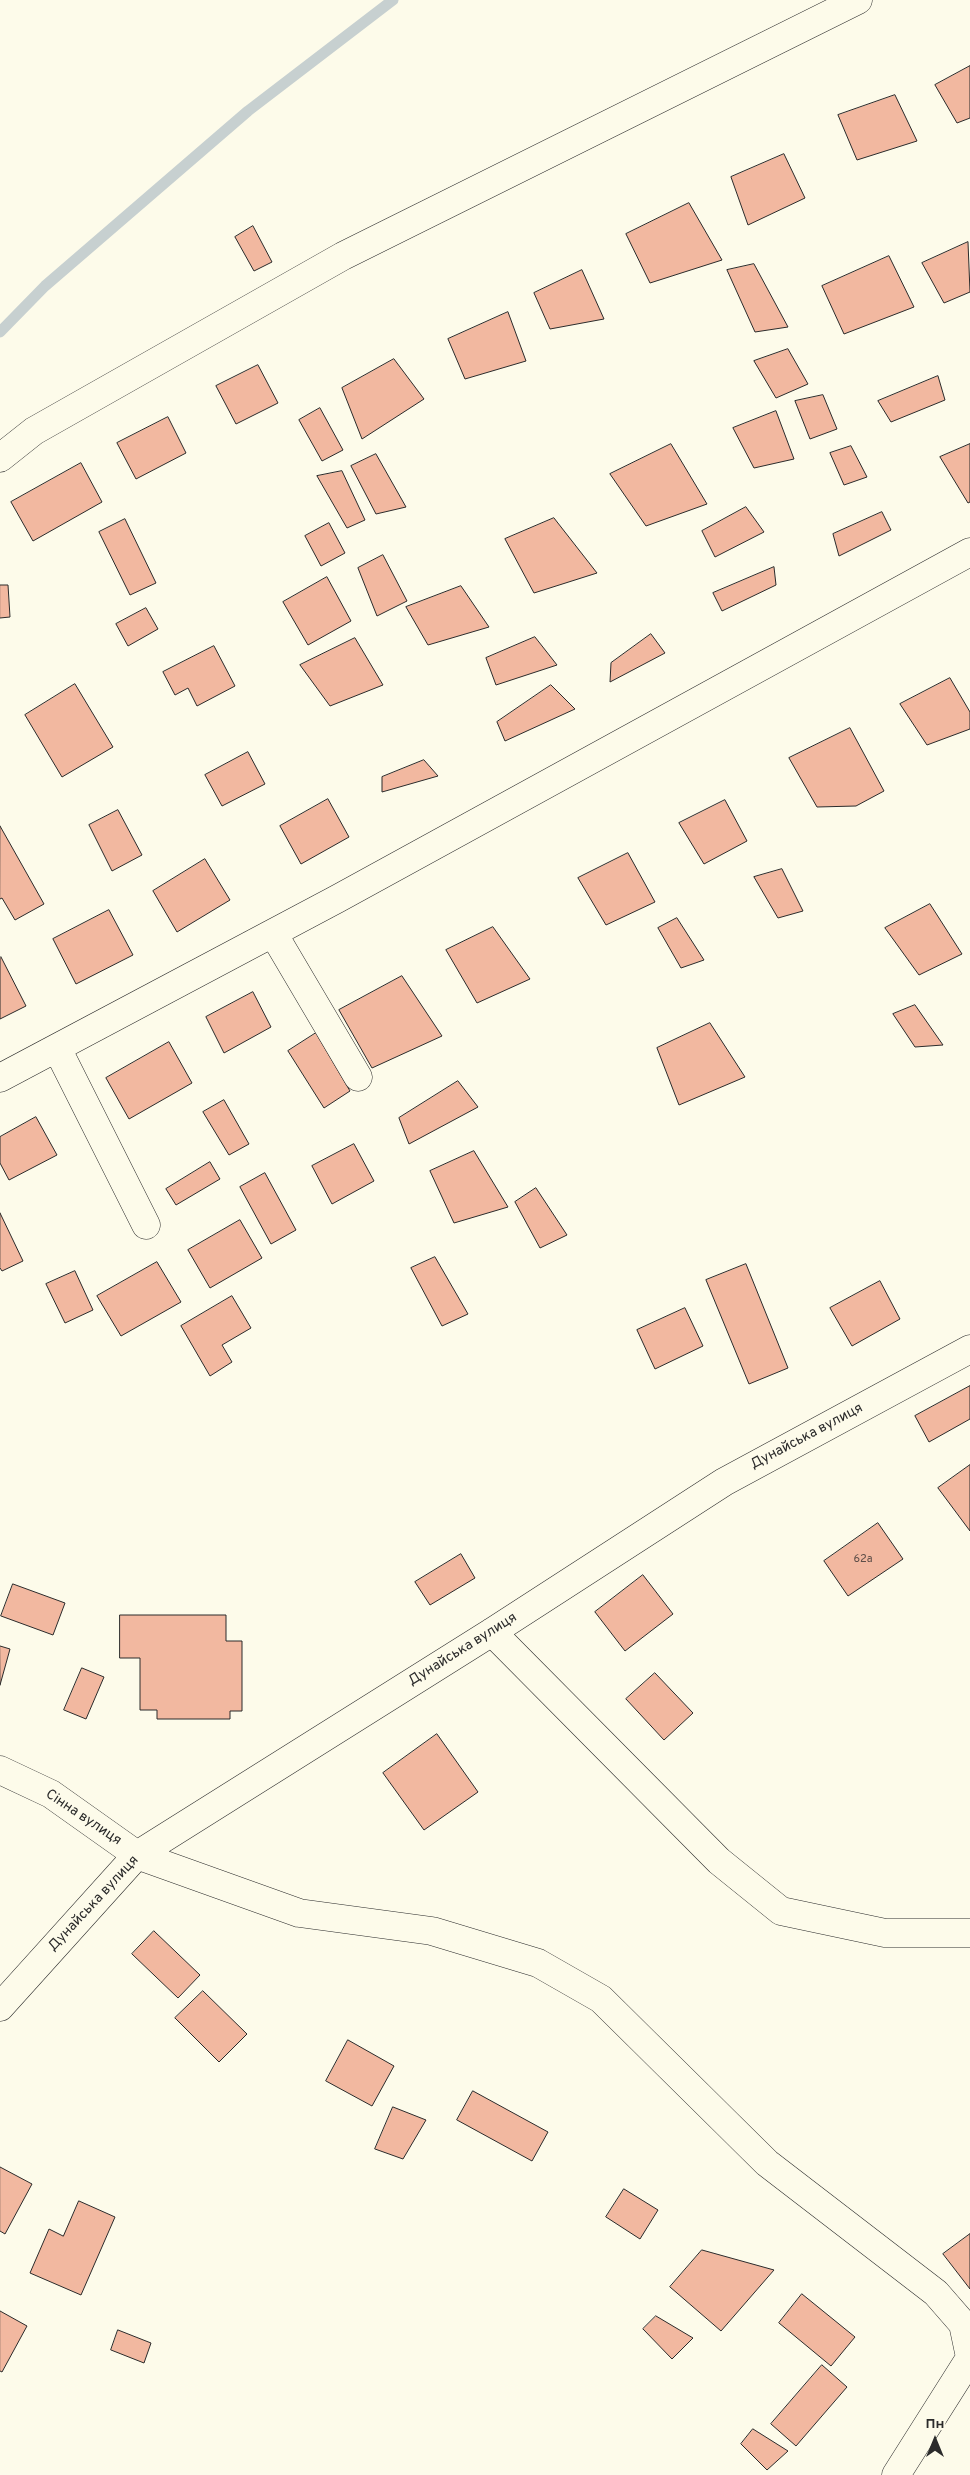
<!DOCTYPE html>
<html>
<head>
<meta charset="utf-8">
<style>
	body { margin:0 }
	#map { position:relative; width:970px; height:2475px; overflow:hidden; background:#fdfbea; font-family:Overpass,sans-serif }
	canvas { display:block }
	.north { position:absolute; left:910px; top:2415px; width:50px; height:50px; -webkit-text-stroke:4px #fdfbea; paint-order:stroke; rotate:0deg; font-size:14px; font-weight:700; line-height:20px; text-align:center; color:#2b2b2b }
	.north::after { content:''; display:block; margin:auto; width:18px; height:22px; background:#2b2b2b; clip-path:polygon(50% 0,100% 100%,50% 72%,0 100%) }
</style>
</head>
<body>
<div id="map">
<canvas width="970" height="2475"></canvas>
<div class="north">Пн</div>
</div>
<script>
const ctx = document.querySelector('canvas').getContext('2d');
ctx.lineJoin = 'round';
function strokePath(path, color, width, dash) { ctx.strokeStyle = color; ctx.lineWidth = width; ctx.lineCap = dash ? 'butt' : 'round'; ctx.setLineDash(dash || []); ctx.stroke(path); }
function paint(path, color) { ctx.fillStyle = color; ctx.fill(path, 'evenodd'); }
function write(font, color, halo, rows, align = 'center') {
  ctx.font = font + ' Overpass,sans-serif'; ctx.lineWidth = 4; ctx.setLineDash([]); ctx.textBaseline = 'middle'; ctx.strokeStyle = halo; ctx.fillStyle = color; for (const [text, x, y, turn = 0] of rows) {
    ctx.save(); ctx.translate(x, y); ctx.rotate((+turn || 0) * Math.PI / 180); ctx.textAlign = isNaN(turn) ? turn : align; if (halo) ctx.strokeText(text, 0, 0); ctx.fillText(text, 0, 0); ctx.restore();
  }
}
const stream = new Path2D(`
	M0 332 45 286 248 111 393 0`);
const building = new Path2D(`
	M970 66V118L957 123 935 85Z
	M895 95 917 141 857 160 838 115Z
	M784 154 805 198 748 225 731 177Z
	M689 203 722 260 650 283 626 234Z
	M253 226 272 262 254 271 235 237Z
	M968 242 970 292 944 303 922 263Z
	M889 256 914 307 844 334 822 286Z
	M754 264 788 327 755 332 727 270Z
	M582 270 604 319 550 329 534 293Z
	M508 312 526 361 465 379 448 339Z
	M788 349 808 384 776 398 754 361Z
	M394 359 424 399 362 439 342 388Z
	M258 365 278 403 236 424 216 386Z
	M938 376 945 400 891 422 878 401Z
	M823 395 837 429 810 439 795 401Z
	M320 408 343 450 322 461 299 420Z
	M776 411 794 459 754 468 733 428Z
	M168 417 186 453 136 479 117 443Z
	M671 444 707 504 646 526 610 474Z
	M970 444V502L968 503 940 457Z
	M851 446 867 477 844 485 830 453Z
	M376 454 406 507 376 514 351 466Z
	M81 463 102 502 33 541 11 502Z
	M342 471 365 520 347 528 317 476Z
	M746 507 764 532 715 557 702 531Z
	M882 512 891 530 839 556 833 534Z
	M554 518 597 573 534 593 505 539Z
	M125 519 156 583 130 595 99 532Z
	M329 523 345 553 321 566 305 536Z
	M383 555 407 601 377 616 358 568Z
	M774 567 776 585 722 611 713 593Z
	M327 577 351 621 308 645 283 602Z
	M0 585H8L10 617 0 618Z
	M461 586 489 627 428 645 406 607Z
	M146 608 158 629 128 646 116 624Z
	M651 634 665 653 610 682 611 663Z
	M535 637 557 665 496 685 486 658Z
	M355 638 383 685 330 706 300 665Z
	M214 646 235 686 197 706 188 688 175 695 163 672Z
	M950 678 970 712V729L927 745 900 704Z
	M75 684 113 747 62 777 25 715Z
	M551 685 575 709 505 741 497 722Z
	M850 728 884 791 856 806 817 807 789 758Z
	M248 752 265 784 222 806 205 775Z
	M424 760 438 776 382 792V777Z
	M328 799 349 837 301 864 280 826Z
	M725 800 747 841 704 864 679 823Z
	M118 810 142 855 112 871 89 825Z
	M0 826 44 904 15 920 2 898 0 899Z
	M628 853 655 902 606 925 578 878Z
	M205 859 230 900 177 932 153 891Z
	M782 869 803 911 778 918 754 877Z
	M930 904 962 954 919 975 885 928Z
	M109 910 133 955 76 984 53 939Z
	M677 918 704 960 681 968 658 928Z
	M493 927 530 979 477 1003 446 950Z
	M1 957 26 1006 0 1019V958Z
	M402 976 442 1036 372 1068 339 1010Z
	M253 992 271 1027 224 1053 206 1017Z
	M915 1005 943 1045 915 1047 893 1014Z
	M710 1023 745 1077 679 1105 657 1048Z
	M316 1033 350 1091 324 1108 288 1051Z
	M169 1042 192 1083 129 1119 106 1078Z
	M458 1081 478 1107 409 1144 399 1118Z
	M224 1100 249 1144 229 1155 203 1112Z
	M36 1117 57 1155 9 1180 0 1163V1137Z
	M354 1144 374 1181 332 1204 312 1166Z
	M474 1151 508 1207 454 1223 430 1171Z
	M210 1162 220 1179 176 1205 166 1189Z
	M265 1173 296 1230 271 1244 240 1187Z
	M536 1188 567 1235 540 1248 515 1202Z
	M0 1213 23 1261 2 1271 0 1268Z
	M240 1220 262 1258 210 1288 188 1250Z
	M435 1257 468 1314 442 1326 411 1268Z
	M157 1262 181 1302 121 1336 97 1296Z
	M746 1264 788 1368 749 1384 706 1280Z
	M75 1271 93 1310 65 1323 46 1284Z
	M880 1281 900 1319 852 1346 830 1308Z
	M232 1296 251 1328 222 1345 232 1362 210 1376 181 1326Z
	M685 1308 703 1346 655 1369 637 1330Z
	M970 1386V1419L929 1442 915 1416Z
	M970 1465V1531L938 1488Z
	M878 1523 903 1559 848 1596 824 1561Z
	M461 1554 475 1578 430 1605 415 1582Z
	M643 1575 673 1614 625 1651 595 1612Z
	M13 1584 65 1603 53 1635 1 1616Z
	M120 1615H226V1641H242V1711H230V1719H157V1710H140V1658H120Z
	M0 1646 10 1649 0 1685Z
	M82 1668 104 1677 86 1719 64 1710Z
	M655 1673 693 1713 664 1740 626 1699Z
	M437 1734 478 1792 424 1830 383 1773Z
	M154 1931 200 1975 178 1998 132 1954Z
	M203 1991 247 2034 219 2062 175 2018Z
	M348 2040 394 2066 372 2106 326 2081Z
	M473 2091 548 2132 532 2161 457 2120Z
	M393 2107 426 2120 403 2159 375 2149Z
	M0 2167 32 2184 5 2234 0 2231Z
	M624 2189 658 2210 640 2239 606 2217Z
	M79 2201 115 2217 81 2295 30 2273 49 2229 63 2236Z
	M970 2234V2289L943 2254Z
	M702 2250 774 2270 721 2331 670 2287Z
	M802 2294 855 2337 831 2366 779 2323Z
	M0 2311 27 2326 2 2372 0 2371Z
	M656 2316 693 2338 672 2359 643 2329Z
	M118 2330 151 2343 144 2363 111 2350Z
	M822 2365 847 2387 796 2446 771 2424Z
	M753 2429 788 2451 767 2470 741 2444Z`);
const minor = new Path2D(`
	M0 458 34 431 343 256 858 0
	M273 933 358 1077
	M57 1048 146 1225
	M0 1078 337 899 970 552
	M492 1632 719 1861 781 1911 885 1933H970
	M0 1770 51 1794 137 1855 299 1913 432 1931 538 1963 601 1999 767 2163 936 2293 963 2324 970 2357
	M0 2007 137 1855 492 1632 724 1482 970 1349
	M896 2475 970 2358`);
const numberNames = [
	["62а",863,1560]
];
const streetNames = [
	["Дунайська вулиця",807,1437,-28],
	["Дунайська вулиця",463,1650,-32],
	["Сінна вулиця",83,1818,34],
	["Дунайська вулиця",94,1904,-47]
];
strokePath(stream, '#c7d0d0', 11);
paint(building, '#f2b8a0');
strokePath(building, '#2b2b2b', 1);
strokePath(minor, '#2b2b2b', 29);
strokePath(minor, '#fdfbea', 28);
write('11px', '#5d4e48', null, numberNames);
write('14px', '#2b2b2b', '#fdfbea', streetNames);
</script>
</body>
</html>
